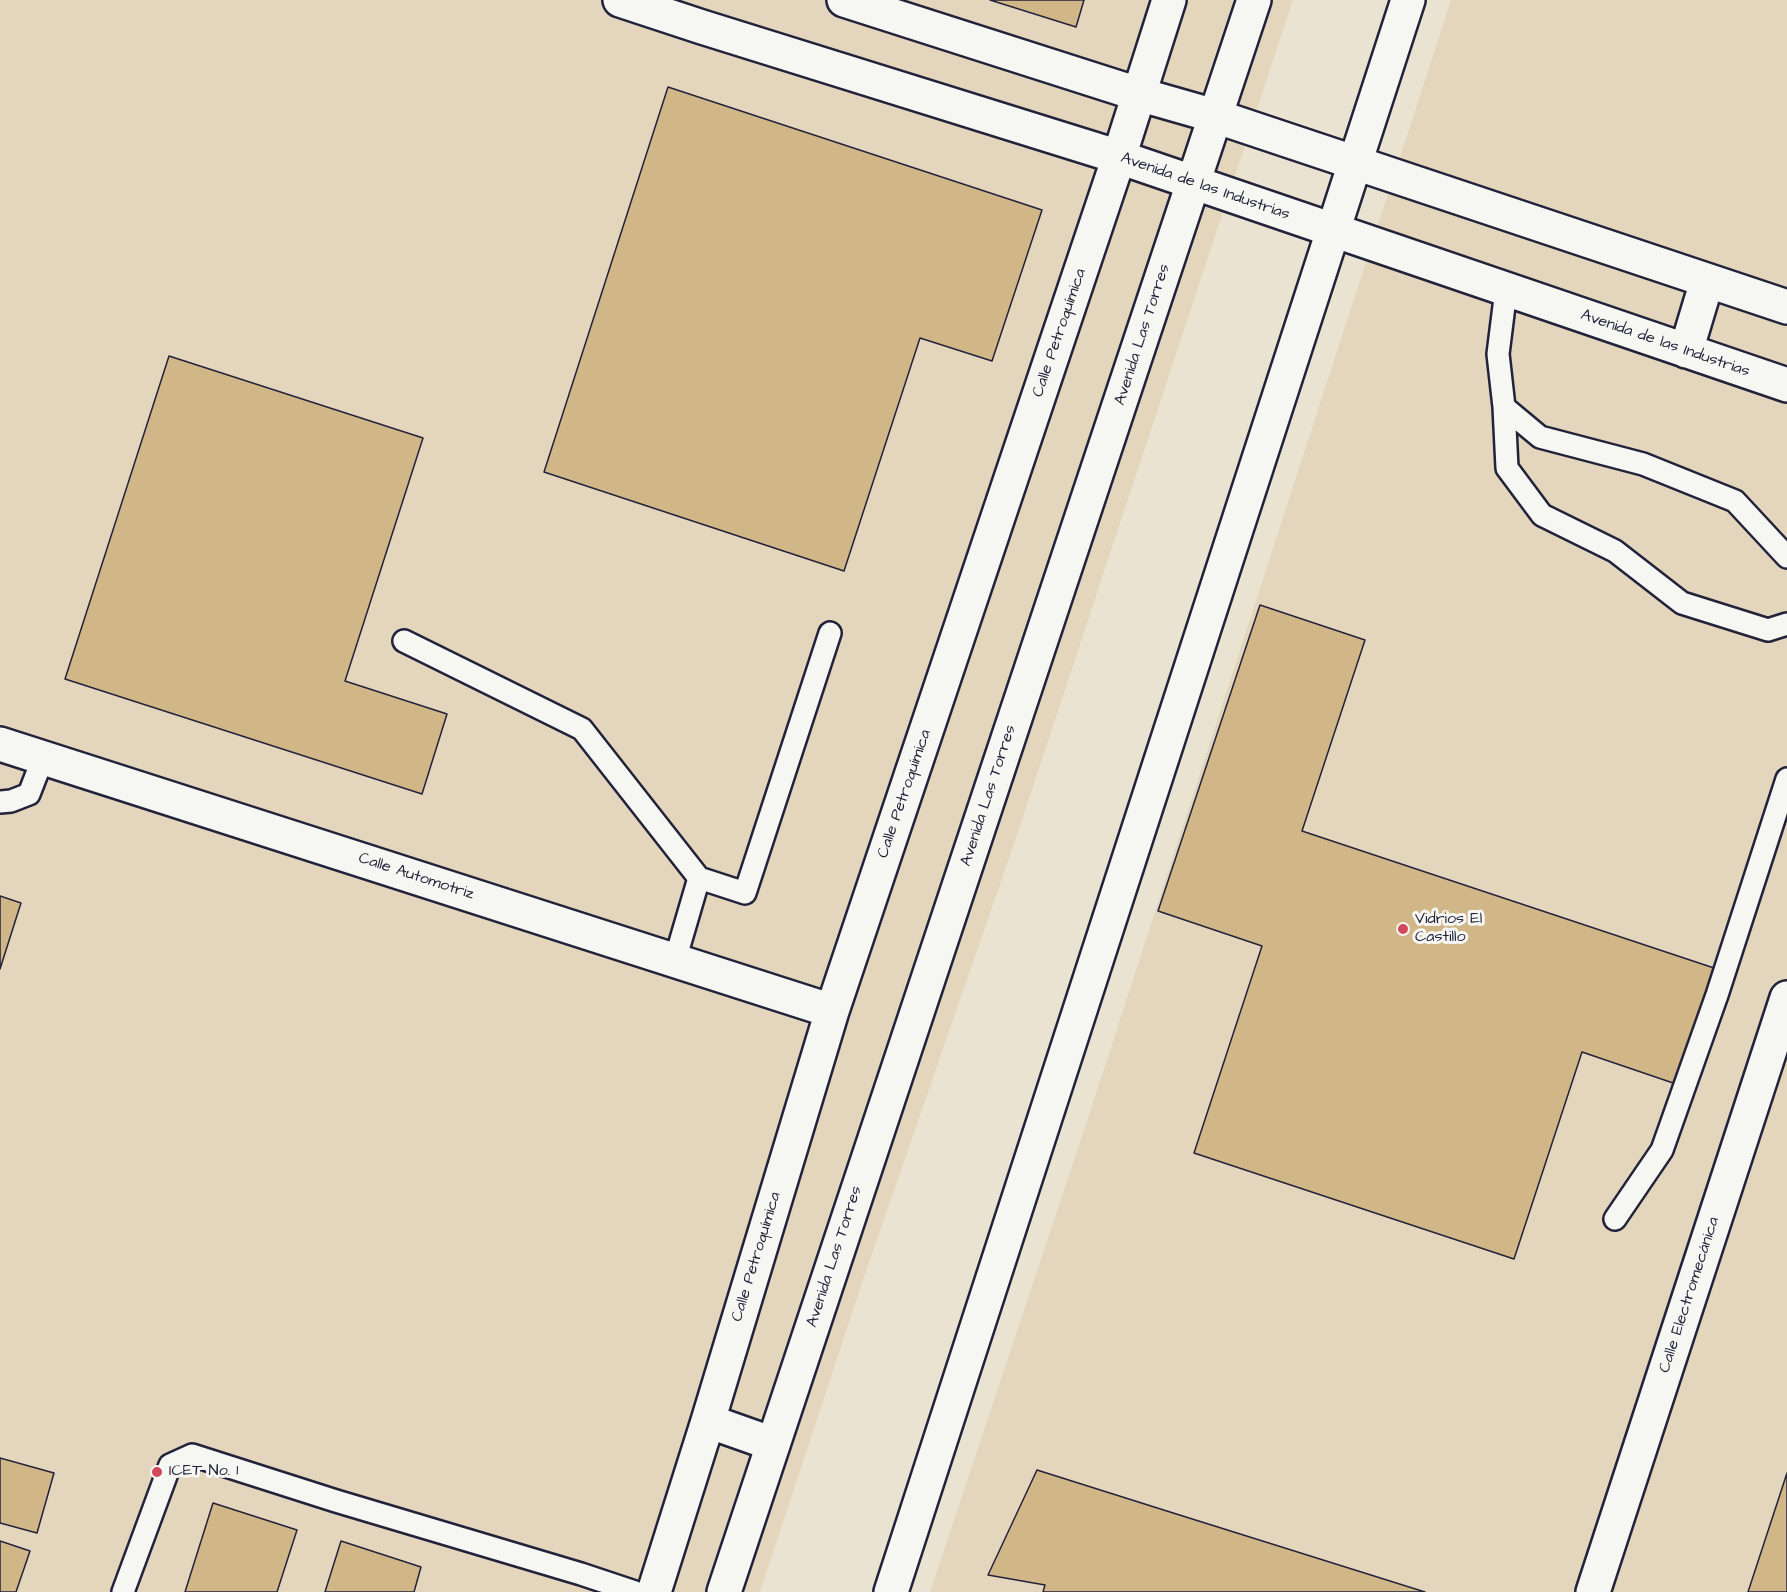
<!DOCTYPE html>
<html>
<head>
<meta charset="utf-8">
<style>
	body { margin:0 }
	canvas { display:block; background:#ebe3d2 }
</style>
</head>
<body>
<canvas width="1787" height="1592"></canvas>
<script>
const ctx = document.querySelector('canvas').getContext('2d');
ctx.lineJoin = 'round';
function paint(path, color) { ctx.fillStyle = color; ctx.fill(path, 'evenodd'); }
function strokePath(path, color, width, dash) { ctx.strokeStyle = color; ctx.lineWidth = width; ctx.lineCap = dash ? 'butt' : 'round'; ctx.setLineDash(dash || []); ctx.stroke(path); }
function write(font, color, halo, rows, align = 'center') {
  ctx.font = font + ' "Architects Daughter",sans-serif'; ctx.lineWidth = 6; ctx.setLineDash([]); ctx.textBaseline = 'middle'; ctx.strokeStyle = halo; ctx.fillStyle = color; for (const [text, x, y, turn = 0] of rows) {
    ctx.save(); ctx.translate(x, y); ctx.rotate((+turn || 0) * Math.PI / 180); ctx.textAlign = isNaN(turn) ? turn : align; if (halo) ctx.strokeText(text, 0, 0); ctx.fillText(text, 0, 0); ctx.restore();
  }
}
const built = new Path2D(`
	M0 0H1293L1016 838 864 1277 760 1592H0Z
	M1451 0H1787V1592H930L1091 1109Z`);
const building = new Path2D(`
	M990 0H1084L1076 27Z
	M668 87 1042 210 992 361 920 338 844 571 544 472Z
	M169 356 423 438 345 681 447 714 422 794 65 679Z
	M1260 605 1365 640 1302 831 1717 969 1679 1085 1582 1052 1514 1259 1194 1153 1262 946 1158 911Z
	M0 896 21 903 0 969Z
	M0 1458 54 1473 37 1533 0 1523Z
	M1037 1470 1170 1512 1425 1592H1043L1045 1585 988 1575Z
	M1787 1473V1592H1748Z
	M213 1503 297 1530 277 1592H185Z
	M0 1541 30 1551 16 1592H0Z
	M341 1541 421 1567 414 1592H325Z`);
const lane = new Path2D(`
	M1506 290 1498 354 1504 407 1540 437 1643 464 1735 501 1787 557
	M1504 407 1507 468 1542 515 1615 551 1682 603 1768 630 1787 624
	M404 641 582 729 699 878
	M0 802 11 801 29 794 43 758
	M675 960 699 878 745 893 830 633
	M1615 1219 1662 1150 1717 995 1787 779
	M123 1592 170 1465 192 1455 336 1501 581 1574 635 1592`);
const street = new Path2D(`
	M620 0 702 27 1119 157 1787 385
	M844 0 1138 94 1215 116 1787 307
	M1686 351 1707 281
	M0 744 832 1011
	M708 1421 773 1444
	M654 1592 708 1421 832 1011 1119 157 1169 0
	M1593 1592 1787 998`);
const secondary = new Path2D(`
	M724 1592 1254 0
	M891 1592 1408 0`);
const markers = [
	[1403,929,6,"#d1495b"],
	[157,1472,6,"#d1495b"]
];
const streetNames = [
	["Avenida de las Industrias",1205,187,19],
	["Calle Petroquímica",1060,333,-71],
	["Avenida Las Torres",1143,335,-72],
	["Avenida de las Industrias",1665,344,19],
	["Calle Petroquímica",905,794,-71],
	["Avenida Las Torres",989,796,-72],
	["Calle Automotriz",416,877,18],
	["Calle Petroquímica",757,1257,-73],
	["Avenida Las Torres",835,1257,-72],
	["Calle Electromecánica",1690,1295,-72]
];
const poiNames = [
	["Vidrios El",1415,920],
	["Castillo",1415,938],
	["ICET No. 1",169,1472]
];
paint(built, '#e3d6bc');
paint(building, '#d1b687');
strokePath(building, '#22223b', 1.5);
strokePath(lane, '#22223b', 26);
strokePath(street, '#22223b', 38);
strokePath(secondary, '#22223b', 38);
strokePath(lane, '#f6f6f2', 21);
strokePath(street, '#f6f6f2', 33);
strokePath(secondary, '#f6f6f2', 33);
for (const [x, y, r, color] of markers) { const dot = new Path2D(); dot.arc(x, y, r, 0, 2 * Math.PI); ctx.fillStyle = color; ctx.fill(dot); strokePath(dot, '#f6f6f2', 2); }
write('16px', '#22223b', '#f6f6f2', streetNames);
write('16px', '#22223b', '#f6f6f2', poiNames, 'left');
</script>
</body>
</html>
